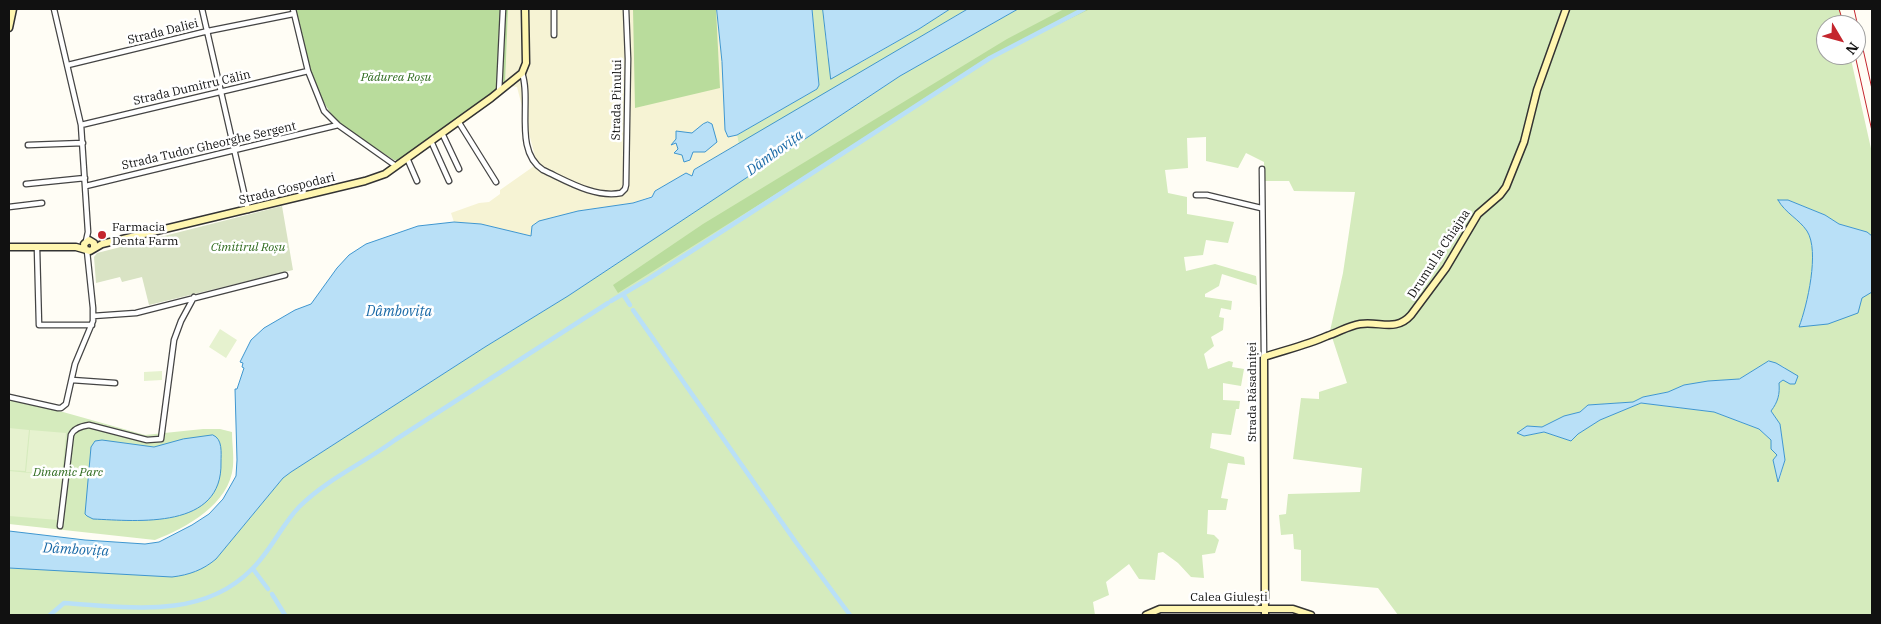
<!DOCTYPE html>
<html>
<head>
<meta charset="utf-8">
<style>
	body { margin:0 }
	#map { position:relative; width:1881px; height:624px; overflow:hidden; background:#fffdf5; font-family:"IBM Plex Serif",serif }
	canvas { display:block }
	.frame { position:absolute; inset:0; border:10px solid #111; pointer-events:none }
	.north { position:absolute; left:1816px; top:15px; width:50px; height:50px; box-sizing:border-box; background:#fff; border:1px solid #a0a0a0; border-radius:50%; rotate:127deg; font-size:14px; font-weight:700; line-height:20px; text-align:center; color:#111 }
	.north::after { content:''; display:block; margin:auto; width:18px; height:22px; background:#c4262e; clip-path:polygon(50% 0,100% 100%,50% 72%,0 100%) }
</style>
</head>
<body>
<div id="map">
<canvas width="1881" height="624"></canvas>
<div class="frame"></div>
<div class="north">N</div>
</div>
<script>
const ctx = document.querySelector('canvas').getContext('2d');
ctx.lineJoin = 'round';
function paint(path, color) { ctx.fillStyle = color; ctx.fill(path, 'evenodd'); }
function strokePath(path, color, width, dash) { ctx.strokeStyle = color; ctx.lineWidth = width; ctx.lineCap = dash ? 'butt' : 'round'; ctx.setLineDash(dash || []); ctx.stroke(path); }
function write(font, color, halo, rows, align = 'center') {
  ctx.font = font + ' "IBM Plex Serif",serif'; ctx.lineWidth = 5; ctx.setLineDash([]); ctx.textBaseline = 'middle'; ctx.strokeStyle = halo; ctx.fillStyle = color; for (const [text, x, y, turn = 0] of rows) {
    ctx.save(); ctx.translate(x, y); ctx.rotate((+turn || 0) * Math.PI / 180); ctx.textAlign = isNaN(turn) ? turn : align; if (halo) ctx.strokeText(text, 0, 0); ctx.fillText(text, 0, 0); ctx.restore();
  }
}
const farmland = new Path2D(`
	M508 9H717L722 62 725 130 728 137 737 135 739 145 694 170 692 176 686 173 655 191 652 196 633 203 578 211 539 222 532 226 531 236 481 224 454 222 451 213 479 203 489 202 500 194V190L537 164 517 87 505 85Z`);
const green = new Path2D(`
	M812 9H823L828 58 860 63 919 29 950 9H968L739 145 737 135 817 89 819 85Z
	M1018 9H1840L1843 25H1826V55H1850L1872 153V236L1867 232 1839 224 1825 215 1788 200H1778C1785 213 1799 219 1807 231 1820 251 1807 306 1799 327L1872 292V615H1398L1378 588 1301 581V550L1294 549 1293 534 1281 535 1279 515 1286 514 1288 494 1360 492 1362 468 1293 459 1301 398 1319 399V392L1347 383 1330 331 1343 273 1355 192 1294 191 1289 181H1264V162L1246 153 1238 168 1206 161V137L1187 138 1188 168 1165 170 1168 193 1187 197V214L1234 222 1228 243 1206 240 1203 255 1184 257 1186 271 1215 264 1256 276 1257 285 1222 274 1219 286 1205 294V297L1232 301 1231 310 1221 308 1219 317 1224 318 1223 330 1211 337 1214 346 1204 354 1208 369 1229 361 1233 362 1232 367 1244 369 1241 386 1223 383V400L1240 401 1239 409H1236L1231 435 1212 433 1210 448 1244 457 1245 465 1228 463 1221 498 1228 499 1226 510H1208L1207 534 1214 535 1219 540 1215 553 1202 555 1204 578 1191 577 1178 563 1163 552 1158 553 1155 580 1139 579 1129 564 1106 582 1109 595 1093 602 1095 615H9V568L185 575 207 566 216 559 283 478 291 472 485 347 568 296 900 76ZM1769 361 1784 367 1787 371 1783 380 1779 383C1780 394 1778 402 1771 411L1780 424 1785 460 1779 481 1773 461 1777 455 1771 440 1759 429 1714 412 1641 403 1600 420 1578 434 1571 441 1544 432 1524 436 1527 426 1542 427 1564 416 1580 412 1588 405 1633 402 1643 397 1668 392 1684 385 1708 381 1739 379Z
	M9 400 63 412 145 435 203 429H220L232 432C232 443 234 455 233 466 230 504 186 528 155 540L9 524Z`);
const forest = new Path2D(`
	M297 9H508L505 85 399 160H394C376 148 352 135 337 120 315 100 304 45 297 16Z
	M633 9H716L720 88 635 108Z
	M1064 9H1090L1009 48 618 293 613 285 703 224 1007 39Z`);
const cemetery = new Path2D(`
	M282 206 293 270 149 305 142 277 122 282 120 277 96 283 94 257 97 253Z`);
const pitch = new Path2D(`
	M220 329 237 340 226 358 209 347Z
	M162 371V380L144 381V372Z
	M9 428 29 430 25 471 9 470Z
	M30 430 66 433 62 475 26 472Z
	M9 471 62 476 58 520 9 516Z`);
const water = new Path2D(`
	M717 9H812L819 85 817 89 737 135 728 137 725 130 722 62Z
	M823 9H950L919 29 831 79Z
	M968 9H1018L900 76 568 296 485 347 291 472 283 478 216 559C203 570 189 575 172 577L9 568V531L85 540 145 544 159 542 192 525 209 514 223 499 236 476 237 460 235 389H237L244 368 242 367 243 363 240 362 251 340 264 328 295 310 311 304 337 268 349 255 366 244 418 226 454 222 481 224 531 236 532 226 539 221 578 211 633 203 652 197 655 191 686 173 692 176 694 170Z
	M708 122 712 124 717 142 705 152H693L690 160 684 162 682 155 674 153 678 149 676 143 671 145 676 139V131L692 133 703 124Z
	M1778 200H1788L1825 215 1839 224 1867 232 1872 236V292L1862 298 1858 313 1828 324 1799 327C1807 306 1820 251 1807 231 1799 219 1785 213 1778 200Z
	M1769 361 1776 363 1798 376 1795 384H1790L1783 380 1779 383C1780 394 1778 402 1771 411L1780 424 1785 460 1778 482 1773 460 1777 455 1771 449V440L1759 429 1714 412 1641 403 1600 420 1578 434 1571 441 1544 432 1524 436 1517 433 1527 426 1542 427 1564 416 1580 412 1588 405 1633 402 1643 397 1668 392 1684 385 1708 381 1739 379Z
	M213 435C223 439 221 453 221 462 223 530 138 521 93 519L87 516 85 514 91 447 95 441 102 440 154 447 183 439Z`);
const canal = new Path2D(`
	M623 294 630 305
	M611 301 650 278 990 58 1084 9
	M633 310 795 541 850 615
	M253 569 268 589
	M272 594 285 615
	M50 615 64 603C128 607 201 620 251 570 270 552 281 526 299 507 327 479 364 463 395 440L608 303`);
const street = new Path2D(`
	M54 9 81 125 88 232 86 241
	M202 9 248 210
	M293 9 308 71 324 111 338 125 396 166
	M554 35V9
	M68 65 208 31 293 14
	M522 73C532 100 513 151 543 170 567 181 594 198 621 193L625 189 626 185 628 59 626 9
	M499 92 503 9
	M458 121 496 182
	M81 125 308 71
	M442 133 459 169
	M431 141 449 181
	M28 145 83 143
	M407 158 417 181
	M1262 169 1264 357
	M26 184 85 178
	M86 186 338 125
	M1196 195H1207L1261 208
	M9 207 42 203
	M37 248 39 325H92
	M93 316 136 313 285 275
	M72 380 115 383
	M9 397 58 408H61L66 404 75 364 93 321V308L87 251
	M60 526 71 435C74 428 82 426 89 425L147 440 161 439 174 340 181 321 194 297`);
const secondary = new Path2D(`
	M9 28 13 9
	M9 247H76L90 251 102 244 365 181 385 174 491 98 522 73 526 63 525 9
	M85 249 84 244 89 240 94 243V248
	M1146 615 1160 609H1293L1311 615
	M1265 615 1264 357C1285 350 1307 345 1327 336 1339 332 1348 326 1360 324 1380 321 1396 332 1411 315L1446 268 1478 214 1500 195 1506 187 1524 142 1537 90 1566 9`);
const rail = new Path2D(`
	M1839 9 1844 25
	M1854 9 1872 89
	M1855 55 1872 131`);
const markers = [
	[102,235,5,"#c4262e"]
];
const streetNames = [
	["Strada Daliei",163,32,-14],
	["Strada Dumitru Călin",192,88,-13],
	["Strada Pinului",617,100,-89],
	["Strada Tudor Gheorghe Sergent",209,146,-13],
	["Strada Gospodari",287,189,-14],
	["Drumul la Chiajna",1439,254,-57],
	["Strada Răsadniței",1253,392,-90],
	["Calea Giulești",1229,598]
];
const parkNames = [
	["Pădurea Roșu",396,78],
	["Cimitirul Roșu",248,248],
	["Dinamic Parc",68,473]
];
const poiNames = [
	["Farmacia",112,228],
	["Denta Farm",112,242]
];
const waterNames = [
	["Dâmbovița",775,153,-36],
	["Dâmbovița",399,312],
	["Dâmbovița",76,550,3]
];
paint(farmland, '#f6f3d4');
paint(green, '#d5ebbd');
paint(forest, '#b9dc9c');
paint(cemetery, '#d9e3c4');
paint(pitch, '#e6f2cf');
paint(water, '#b9e0f7');
strokePath(water, '#3f96cf', 1);
strokePath(canal, '#b9e0f7', 4.5);
strokePath(street, '#444', 7);
strokePath(secondary, '#333', 9);
strokePath(street, '#fff', 4.5);
strokePath(secondary, '#fff6b0', 6);
strokePath(rail, '#c4262e', 1);
for (const [x, y, r, color] of markers) { const dot = new Path2D(); dot.arc(x, y, r, 0, 2 * Math.PI); ctx.fillStyle = color; ctx.fill(dot); strokePath(dot, '#fff', 2); }
write('12px', '#111', '#fff', streetNames);
write('italic 12px', '#2f6b1f', '#fff', parkNames);
write('12px', '#111', '#fff', poiNames, 'left');
write('italic 14px', '#1768a6', '#fff', waterNames);
</script>
</body>
</html>
